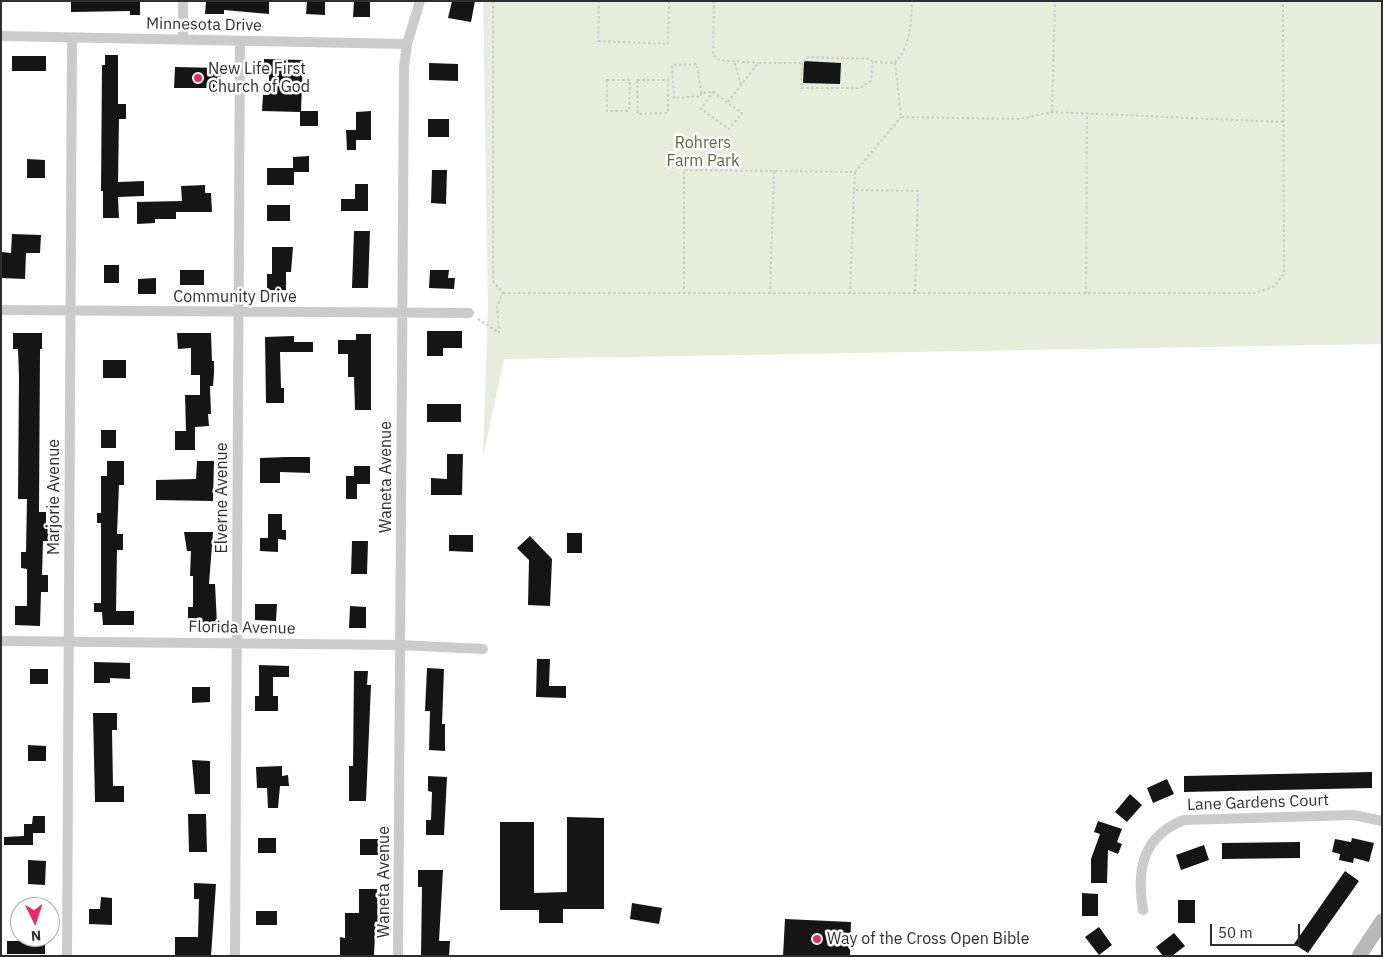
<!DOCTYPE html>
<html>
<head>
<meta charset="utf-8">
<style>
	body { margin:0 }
	#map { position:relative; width:1383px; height:957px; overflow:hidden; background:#fff; font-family:"IBM Plex Sans",sans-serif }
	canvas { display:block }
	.frame { position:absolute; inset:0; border:2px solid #2e2e2e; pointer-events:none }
	.north { position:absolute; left:10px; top:897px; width:50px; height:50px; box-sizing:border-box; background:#fff; border:1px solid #ababab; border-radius:50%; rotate:176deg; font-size:14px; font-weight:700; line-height:20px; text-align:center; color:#2e2e2e }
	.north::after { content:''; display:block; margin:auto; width:18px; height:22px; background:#e92b60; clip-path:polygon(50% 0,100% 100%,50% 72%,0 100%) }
	.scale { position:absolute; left:1210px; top:924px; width:90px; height:22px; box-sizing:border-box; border:2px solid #2e2e2e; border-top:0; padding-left:6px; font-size:15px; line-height:18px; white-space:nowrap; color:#2e2e2e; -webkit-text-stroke:4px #fff; paint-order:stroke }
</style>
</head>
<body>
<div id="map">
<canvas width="1383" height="957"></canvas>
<div class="frame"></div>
<div class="north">N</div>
<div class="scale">50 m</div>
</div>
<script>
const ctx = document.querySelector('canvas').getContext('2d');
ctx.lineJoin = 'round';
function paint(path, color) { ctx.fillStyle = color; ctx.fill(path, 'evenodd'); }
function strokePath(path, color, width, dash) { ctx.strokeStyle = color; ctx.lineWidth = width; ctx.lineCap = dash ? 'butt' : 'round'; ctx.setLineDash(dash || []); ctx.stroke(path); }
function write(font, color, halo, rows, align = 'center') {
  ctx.font = font + ' "IBM Plex Sans",sans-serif'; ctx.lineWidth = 5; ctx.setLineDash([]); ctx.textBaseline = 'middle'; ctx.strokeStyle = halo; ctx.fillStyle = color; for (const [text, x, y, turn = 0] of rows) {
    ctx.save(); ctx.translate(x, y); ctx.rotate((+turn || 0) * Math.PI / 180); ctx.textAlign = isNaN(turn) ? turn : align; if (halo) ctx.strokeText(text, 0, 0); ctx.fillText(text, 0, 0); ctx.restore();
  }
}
const green = new Path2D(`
	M483 1H1382V344L504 359 483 458 488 304Z`);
const building = new Path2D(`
	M71 1H140V15H130V11L71 12Z
	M206 1H269V14L224 10V14H205Z
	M307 1H325V15L306 14Z
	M354 1H370V17H353Z
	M452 1H475L471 22 448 18Z
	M105 55H118V104H126V119H119L118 182 144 181V196L118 197 119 218H103V191H101L102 65H105Z
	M12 56H46V71H12Z
	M264 59 303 60 301 111H318V126H300V112L262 111 263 95H269V76H263Z
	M804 61 841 63 840 84 803 83Z
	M429 63 458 64V81L429 80Z
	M175 67 221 68 220 94 209 93V88H174Z
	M371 111V140H356V150H347L346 130H356V112Z
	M428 119H449V137H428Z
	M309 156V172H294V185H267V168H293V157Z
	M27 159 45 160V178H27Z
	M432 170H447L446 204 431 203Z
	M355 184H368V211H341V199H355Z
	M205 185V193H211L212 212H176V219H155V223L137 224V202L182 201 181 186Z
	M267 205H290V221H267Z
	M354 231H370L368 288H352Z
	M12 234 41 235 40 253H26L25 279 1 278 2 252 11 253Z
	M272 247H293L291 272H286V290H267V274H272Z
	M104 265H119V283H104Z
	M180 270H204V285H180Z
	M430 270H449L448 278H455L454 289 429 288Z
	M156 278V294H138V279Z
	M427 331H462V348H443V356H427Z
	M13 333H42V349H40L39 512H46V526H49V541H43L42 575H48V592H41L40 626 15 625V606H27V569L21 568V552H26L27 499H18L19 376 18 349H13Z
	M177 333H211L212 361H214V373L213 386H210L211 414H208L209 426 195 427V450H175V431H186L185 395H200V375H191V348L178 349Z
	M356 334H371V410H355L354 377H348V354H338V340H356Z
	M294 336V342H313V352H280L281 388H284V403H266L265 337Z
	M103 360H126V378H103Z
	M427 404H461V422H427Z
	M101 430H116V448H101Z
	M447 454H463L462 495H431V478L447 479Z
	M286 457H310V473L280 472V483H260V458Z
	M107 461H124V485H119L117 534H123V550H117L116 611H134V625H103L102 612H94V603H101V523H97V513H101V476H107Z
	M197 461H214L213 501 156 500V480L196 479Z
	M354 466H370V484H357V499H346V476H354Z
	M268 514H282V530H286V540L278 539V552L260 551V538H268Z
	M184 532H213L209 584H215L217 624H188V607H193V576H190L191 551H187Z
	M567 533H582V553H567Z
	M449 535H473V552L449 551Z
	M530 536 552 559 550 606 528 605 529 560 517 548Z
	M352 541H368L367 574H351Z
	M255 604H277L276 621 255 620Z
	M350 606 366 607V628H349Z
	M537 659H550L549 686H566V698L536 697Z
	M94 662 130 663V679L110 678V683H94Z
	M259 665 289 666V677H273V696H278V711H255V696H259Z
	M427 668 444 669 442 724H445V751L429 750 430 711H425Z
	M30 669H48V684H30Z
	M354 671H368L367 685H371L366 801H349V766H353Z
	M192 687H210V702L192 703Z
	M93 713H117V730H112L113 786H124V802H95Z
	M28 745 46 746V761H28Z
	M192 760 210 761V794H195Z
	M282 766V776L288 775 289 786H280L278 808H268L267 788H257L256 767Z
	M1372 772V788L1184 792V776Z
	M428 776 447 777 444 835H426V820H431L432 792 428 791Z
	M1167 779 1174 794 1153 803 1147 788Z
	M1130 794 1142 805 1127 822 1115 812Z
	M188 814H206L207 852H189Z
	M33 816H45V833H33V845H4V837L24 836V824H32Z
	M567 817 604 818V909H563V923H539V910H500V822H534V893L567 892Z
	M1098 821 1122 829 1117 842 1122 844 1118 854 1108 850 1107 883H1091V859L1100 834 1094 832Z
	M258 838H276V853H258Z
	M1352 838 1374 843 1369 862 1354 858 1353 863 1339 860 1340 854 1332 852 1335 839 1351 842Z
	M360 839H378V855H360Z
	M1300 842V858L1222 859V843Z
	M1204 845 1209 860 1181 870 1176 855Z
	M28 860 46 861 45 885 28 884Z
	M418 870H443L439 941H450L449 956H421L422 887H418Z
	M1345 871 1359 881 1308 953 1294 944Z
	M194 883 216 884 211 956 175 955V937H198L199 899H194Z
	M359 889H377L378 932H375L374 956H340V937L345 938V913H359Z
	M1082 893 1098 894V916H1082Z
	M101 897 112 898V925L89 924V909H100Z
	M1178 900H1195V923H1178Z
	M632 903 662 908 659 924 630 919Z
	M256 911H277V925H256Z
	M785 919 851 922 850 956H783Z
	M1099 927 1112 945 1099 955 1085 937Z
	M1174 933 1185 946 1172 956H1163L1156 947Z
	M28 937 45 938V954H7V941H28Z`);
const path = new Path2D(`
	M599 1 598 41 668 44 669 1
	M714 1 713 55 719 60 758 63
	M735 63 741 85
	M802 63 801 88H860L871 81 873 62
	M895 63 901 117 1020 119 1052 112 1284 122
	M607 80H630L629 111H607Z
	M637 80H668V113L638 114Z
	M713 92 742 113 729 129 701 109Z
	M701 93 697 64 672 65 674 98 701 96V93L713 92
	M728 102 758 63H802L808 57 870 59 873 62 895 63C911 44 911 25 912 1
	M1052 112 1055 1
	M855 172 854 190 918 191 915 294
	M503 293H1255L1273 287 1284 274 1283 1
	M684 294V170L855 172 901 117
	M770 294 774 171
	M850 294 854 191
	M1086 294 1087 114
	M478 319 499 333 497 306 503 293 493 281V1`);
const minor = new Path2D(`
	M1 36 407 44
	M183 40V1
	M1 310 469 313
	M1 641 400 645 483 649
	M1143 910C1136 869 1143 836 1184 820L1353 815 1382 821
	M67 956 72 38
	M235 956 240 41
	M398 956 404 67 407 44 420 1`);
const secondary = new Path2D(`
	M1359 956 1382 921`);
const markers = [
	[198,78,5,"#e92b60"],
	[817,939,5,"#e92b60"]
];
const streetNames = [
	["Minnesota Drive",204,25,1],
	["Community Drive",235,297],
	["Waneta Avenue",386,477,-90],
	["Marjorie Avenue",54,497,-90],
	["Elverne Avenue",222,498,-90],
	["Florida Avenue",242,628,1],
	["Lane Gardens Court",1258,803,-2],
	["Waneta Avenue",384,882,-90]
];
const poiNames = [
	["New Life First",208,69],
	["Church of God",208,87],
	["Way of the Cross Open Bible",827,939]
];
const parkNames = [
	["Rohrers",703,143],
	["Farm Park",703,161]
];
paint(green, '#e7ecdb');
paint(building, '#151515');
strokePath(path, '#cbcbcb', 2, [2.5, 2.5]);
strokePath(minor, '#cbcbcb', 10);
strokePath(secondary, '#b8b8b8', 15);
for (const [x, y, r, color] of markers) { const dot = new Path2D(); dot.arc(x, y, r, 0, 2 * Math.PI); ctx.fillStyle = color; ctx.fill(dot); strokePath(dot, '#fff', 2); }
write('16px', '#2e2e2e', '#fff', streetNames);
write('16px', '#2e2e2e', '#fff', poiNames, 'left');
write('16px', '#5a6a3a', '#fff', parkNames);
</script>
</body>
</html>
